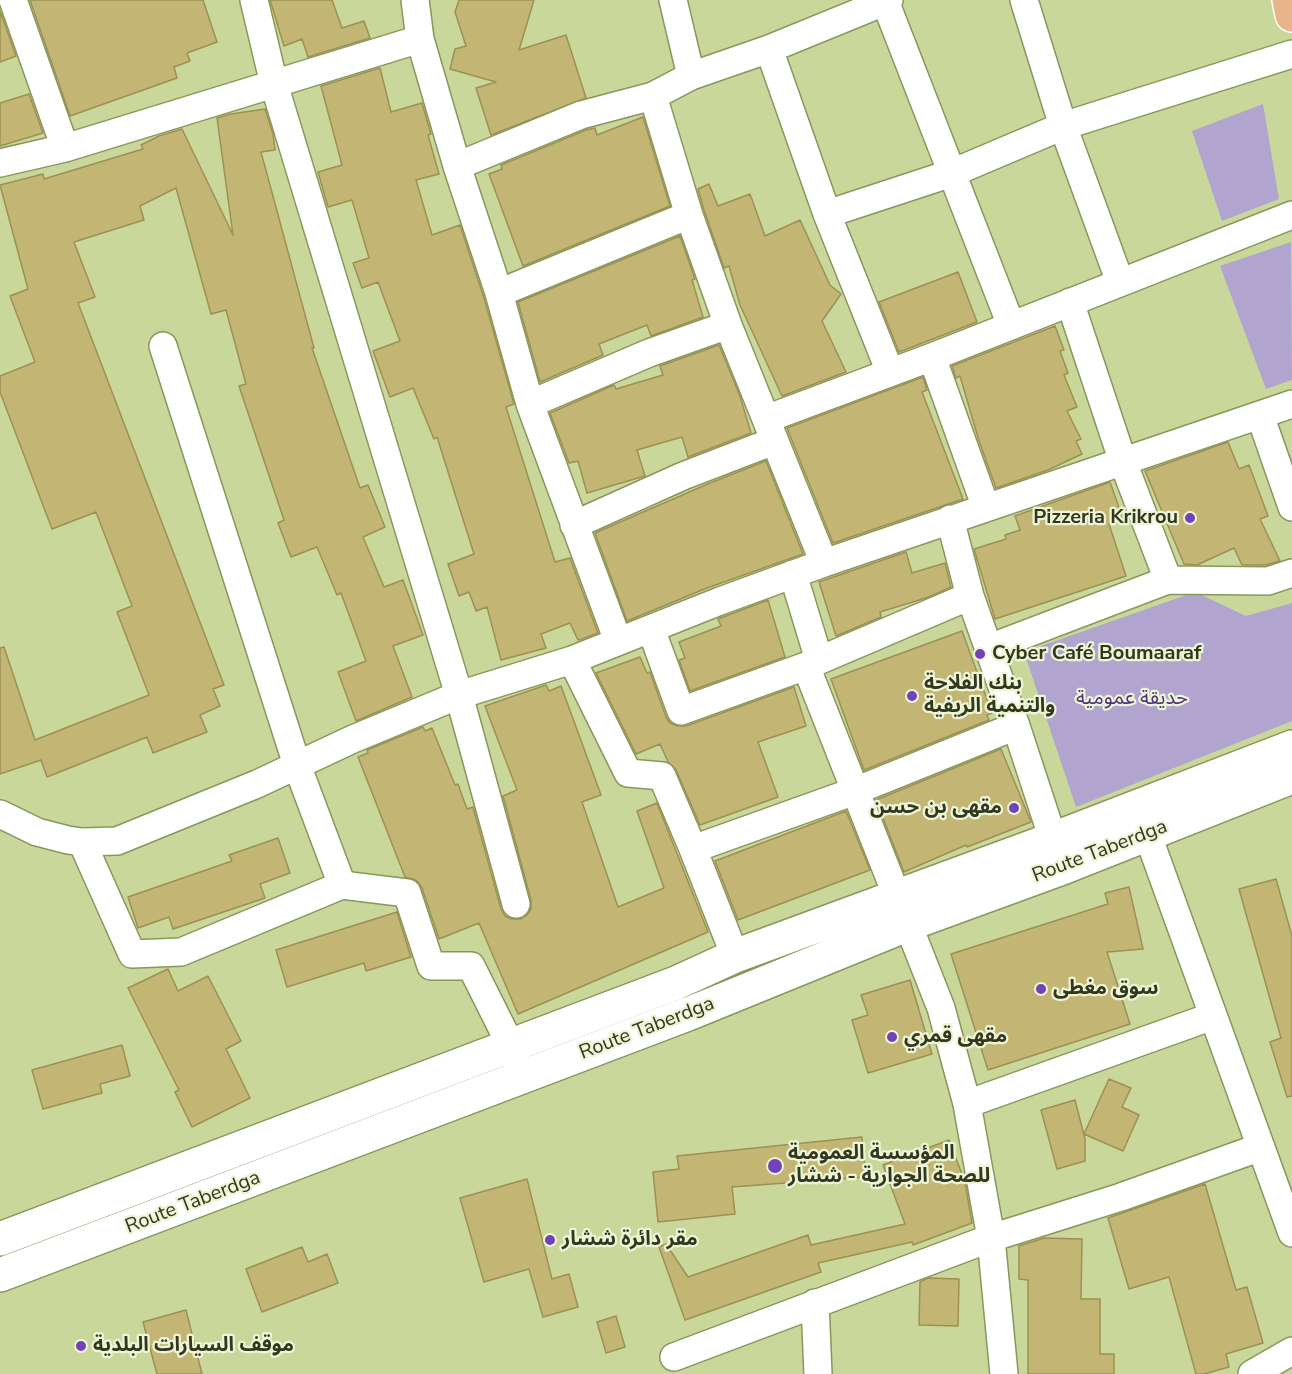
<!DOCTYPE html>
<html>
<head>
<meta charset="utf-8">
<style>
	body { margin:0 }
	canvas { display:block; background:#c9d79a }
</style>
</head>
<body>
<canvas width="1292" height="1374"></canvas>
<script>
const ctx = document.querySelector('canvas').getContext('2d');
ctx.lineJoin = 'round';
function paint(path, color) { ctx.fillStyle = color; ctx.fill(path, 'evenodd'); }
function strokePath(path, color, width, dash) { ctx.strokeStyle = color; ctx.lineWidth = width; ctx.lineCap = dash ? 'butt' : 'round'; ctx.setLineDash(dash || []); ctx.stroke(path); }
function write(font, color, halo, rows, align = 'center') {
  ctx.font = font + ' "Nunito Sans","Noto Sans Arabic",sans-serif'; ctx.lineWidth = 4.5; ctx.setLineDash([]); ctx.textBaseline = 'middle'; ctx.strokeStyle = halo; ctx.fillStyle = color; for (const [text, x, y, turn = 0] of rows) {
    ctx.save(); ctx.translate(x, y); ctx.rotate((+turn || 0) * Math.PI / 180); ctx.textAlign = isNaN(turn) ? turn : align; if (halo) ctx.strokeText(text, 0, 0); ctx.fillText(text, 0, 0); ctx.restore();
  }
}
const green = new Path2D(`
	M1263 104 1279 199 1222 221 1192 131Z
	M1291 242 1292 380 1266 389 1220 266Z
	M1195 592 1246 616 1292 603V721L1076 807 1024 652Z`);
const building = new Path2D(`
	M30 0H203L217 42 187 53 190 61 174 67 177 78 70 116Z
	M270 0H332L342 28 364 21 370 38 308 57 302 39 284 46Z
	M459 0H534L519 50 566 35 586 98 491 135 476 88 496 82 450 69 455 49 466 46 455 12Z
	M0 11 16 56 0 62Z
	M380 68 391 112 422 103 431 134 428 135 439 174 416 180 432 235 460 225 484 298 514 404 506 407 555 562 570 558 598 633 582 639 578 640 570 623 541 634 546 648 501 660 487 607 476 611 469 592 459 596 448 564 474 554 437 437 434 439 413 388 390 397 373 351 400 341 378 282 362 288 353 263 369 258 352 200 328 207 318 172 342 165 321 86Z
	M29 94 43 133 0 146V103Z
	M265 109 273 134 275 150 261 152 314 348H312L360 488 368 485 385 527 363 537 384 587 403 580 423 635 393 646 412 697 356 721 338 672 366 661 341 593 337 595 317 547 291 557 278 523 284 520 239 386 246 384 226 310 211 314 176 188 140 206 144 220 74 242 95 297 78 303 224 685 213 689 220 706 200 715 207 732 153 753 147 737 47 777 41 760 0 774V648L4 647 35 740 149 695 117 612 132 606 96 512 52 529 0 392V376L35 362 10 296 28 289 0 185 43 174 44 179 143 149 141 145 159 136 182 129 233 235 217 118 231 114Z
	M643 117 670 206 523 266 489 174 502 169 501 165 586 130 595 128 597 135Z
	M709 184 718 206 750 194 765 236 800 220 830 285 841 294 822 321 846 372 782 396 740 305 729 266 724 268 704 210 698 189Z
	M680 236 695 279 692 280 703 317 651 336 647 325 599 344 603 355 540 382 518 302Z
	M958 272 977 322 899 352 879 302Z
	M1055 326 1064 350 1060 351 1068 373 1064 375 1077 407 1067 411 1081 439 1076 441 1082 454 1048 470 996 488 979 441 960 376 956 378 952 366Z
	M719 345 740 396 751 433 688 457 682 437 637 450 645 476 587 493 578 461 569 463 550 413 614 385 616 389 663 375 660 366Z
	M923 377 927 390 922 392 963 499 833 543 787 428Z
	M1228 442 1239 469 1249 465 1268 516 1260 519 1280 561 1266 565H1242L1234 548 1197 565 1184 564 1145 471Z
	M766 461 803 554 707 588 627 621 595 533 710 483Z
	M1110 482 1123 519 1109 524 1126 576 995 619 974 549 1006 539 1005 535 1020 530 1015 516Z
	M906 552 912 573 945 563 951 587 929 597 880 612 881 617 836 636 819 582Z
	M768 600 785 657 690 691 679 660 685 658 679 642 721 626 718 619Z
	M962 631 992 713 987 715 989 720 864 770 831 679Z
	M640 657 647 673 650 672 666 717 670 723 678 726H686L794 687 806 726 758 742 778 797 700 825 676 770 668 762 660 744 636 754 596 673Z
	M546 685 549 691 561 686 601 795 582 802 618 907 664 888 637 811 657 803 708 932 518 1014 479 923 439 939 422 888 416 880 405 877 358 757 368 753 367 750 423 727 425 731 432 728 455 785 458 784 467 809 473 807 501 909 505 916 511 919H521L527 915 531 909V900L503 796 517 790 485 706Z
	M1001 749 1031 822 967 847 966 845 904 872 876 800Z
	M846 811 870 870 738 920 715 861Z
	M278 838 290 873 260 884 265 898 173 929 169 917 138 928 128 897 232 861 229 855Z
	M1276 879 1292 936V1096L1287 1097 1270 1042 1281 1038 1239 889Z
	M1129 887 1143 949 1107 952 1130 1024 988 1070 951 954 1108 904 1105 893Z
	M397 912 411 957 366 971 364 963 287 987 276 950Z
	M168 969 178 991 208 976 241 1041 226 1049 250 1098 192 1127 175 1092 179 1090 128 988Z
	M910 980 932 1054 868 1073 852 1020 868 1015 861 995Z
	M122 1045 130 1076 100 1084 102 1093 43 1109 32 1070Z
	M1109 1079 1131 1088 1122 1107 1139 1115 1123 1151 1084 1134Z
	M1075 1100 1085 1139V1161L1057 1169 1041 1110Z
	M862 1137 866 1177 732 1187 735 1214 658 1222 653 1172 679 1169 677 1156Z
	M949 1140 965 1182 972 1223 913 1245 912 1242 818 1263 821 1272 685 1320 659 1247 666 1244 688 1277 808 1235 811 1245 905 1224 883 1165Z
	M527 1179 552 1279 569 1274 578 1307 543 1317 529 1269 484 1282 460 1198Z
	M1205 1184 1236 1290 1247 1287 1263 1343 1226 1354 1229 1367 1204 1374H1196L1169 1277 1129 1289 1108 1218Z
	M1044 1238 1082 1239 1081 1299H1100V1354H1114V1374H1028V1280L1019 1279V1246Z
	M302 1247 308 1262 327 1254 338 1283 262 1312 246 1269Z
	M928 1278 959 1279 958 1326 919 1325 920 1282Z
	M186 1310 202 1374H157L143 1322Z
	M616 1316 625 1347 606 1353 597 1322Z`);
const minor = new Path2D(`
	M13 0 65 148
	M254 0 274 84 459 695 516 904
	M415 0 420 39 457 166 499 293 530 404 618 641
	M673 0 691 76
	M1024 0 1063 126 1120 282
	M885 1 1011 325
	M769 49 827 214 890 372
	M653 96 689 215 728 325 824 563
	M0 163 65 148 420 39
	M457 166 581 115 653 96 691 76 769 49 889 0
	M827 214 952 173 1063 126 1292 54
	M499 293 689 215
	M1070 302 1123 462 1168 580
	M932 357 986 508
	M530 404 649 353 728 325
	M1260 415 1292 507
	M766 419 932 357 1292 215
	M950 519 970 596 1016 726 1053 839 1061 857
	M574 525 683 476 774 441
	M793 574 819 660
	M651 629 681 711 806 666 970 596
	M989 648 1168 580 1268 581 1292 573
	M572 660 628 773 662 776 693 849 735 956
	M0 814 37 832 68 840 82 842 117 841 257 784 353 739 459 695 572 660 720 601 824 563 1292 404
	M1147 833 1292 1233
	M82 842 132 954 181 952 342 885 297 765 163 346
	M693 849 855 791 1016 726
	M342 885 407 893 431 966H471L511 1046 517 1063
	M967 1104 1213 1016
	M815 1303 818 1374
	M674 1357 991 1238 967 1104 941 1008 806 666
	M1004 1374 991 1238 1121 1197 1261 1147
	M1252 1374 1292 1351`);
const secondary = new Path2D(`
	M0 1239 676 983 735 956 1053 839 1292 747
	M0 1275 688 1014 909 924 1065 867 1292 777`);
const primary = new Path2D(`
	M1289 0 1292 15`);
const markers = [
	[1190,518,6,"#7342b9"],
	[980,654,6,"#7342b9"],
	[912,696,6,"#7342b9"],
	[1014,808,6,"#7342b9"],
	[1041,989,6,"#7342b9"],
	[892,1037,6,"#7342b9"],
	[775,1166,8,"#7342b9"],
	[550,1240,6,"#7342b9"],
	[81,1346,6,"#7342b9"]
];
const poiNames = [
	["Pizzeria Krikrou",1178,518,"right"],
	["Cyber Café Boumaaraf",992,654],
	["بنك الفلاحة",924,684],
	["والتنمية الريفية",924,707],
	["مقهى بن حسن",1002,808,"right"],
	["سوق مغطى",1053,989],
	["مقهى قمري",904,1037],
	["المؤسسة العمومية",788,1154],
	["للصحة الجوارية - ششار",788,1177],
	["مقر دائرة ششار",562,1240],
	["موقف السيارات البلدية",93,1346]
];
const parkNames = [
	["حديقة عمومية",1132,699]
];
const streetNames = [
	["Route Taberdga",1100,852,-21],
	["Route Taberdga",647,1029,-21],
	["Route Taberdga",193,1203,-21]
];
paint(green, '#b1a5cf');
paint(building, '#c3b675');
strokePath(building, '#9c9053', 1.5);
strokePath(minor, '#8a965b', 30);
strokePath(secondary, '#8a965b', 36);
strokePath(primary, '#fff', 36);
strokePath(minor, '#fff', 27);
strokePath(secondary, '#fff', 33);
strokePath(primary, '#e7b589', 33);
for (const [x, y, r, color] of markers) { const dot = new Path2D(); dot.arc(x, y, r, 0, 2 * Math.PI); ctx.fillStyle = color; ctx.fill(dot); strokePath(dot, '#edf5d6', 2); }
write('bold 20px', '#32371e', '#edf5d6', poiNames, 'left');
write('20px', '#4f337a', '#edf5d6', parkNames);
write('20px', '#32371e', '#edf5d6', streetNames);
</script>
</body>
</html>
